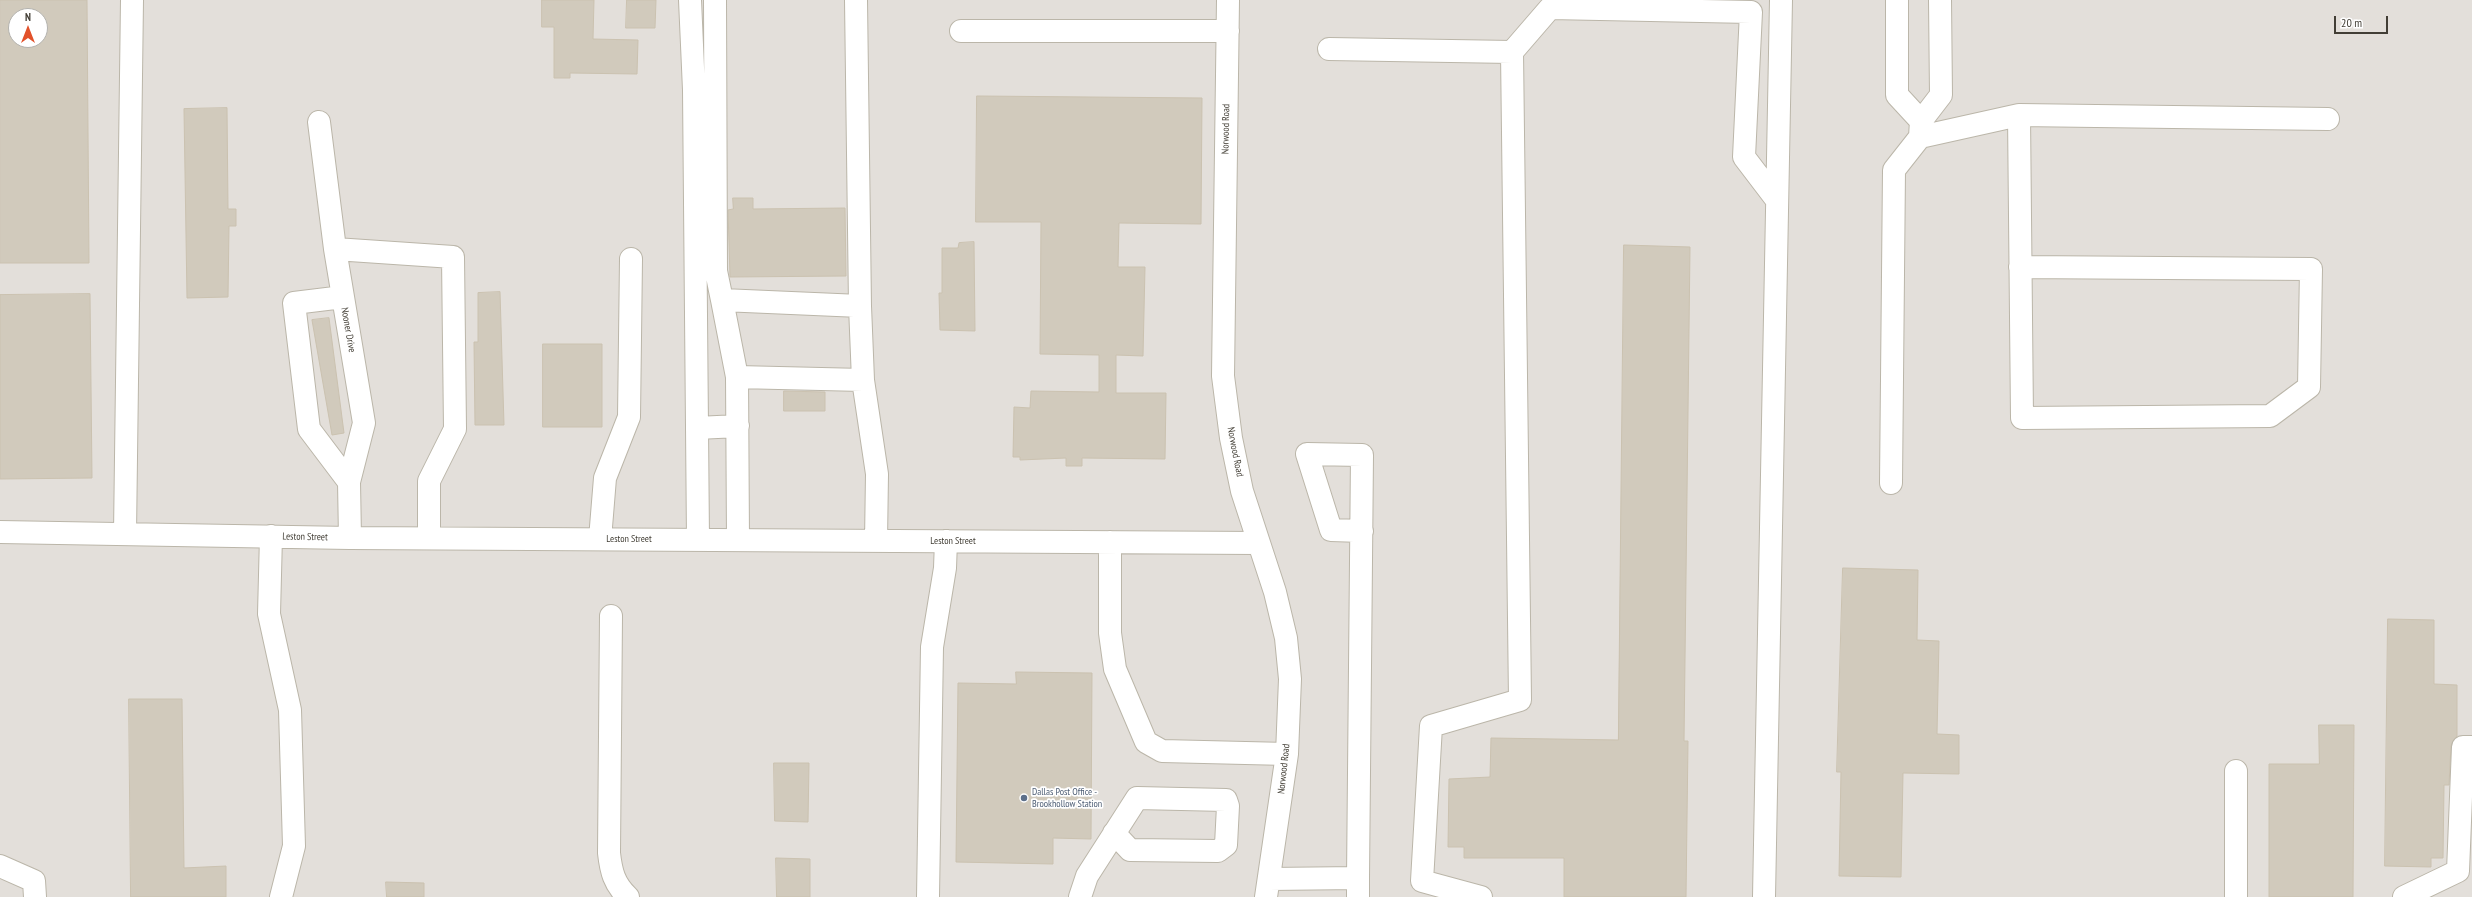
<!DOCTYPE html>
<html>
<head>
<meta charset="utf-8">
<style>
	body { margin:0 }
	#map { position:relative; width:2472px; height:897px; overflow:hidden; background:#f0eee5; font-family:"PT Sans Narrow",sans-serif }
	canvas { display:block }
	.north { position:absolute; left:8px; top:8px; width:40px; height:40px; box-sizing:border-box; background:#fff; border:1px solid #b3b2ae; border-radius:50%; rotate:0deg; font-size:11px; font-weight:700; line-height:16px; text-align:center; color:#423e35 }
	.north::after { content:''; display:block; margin:auto; width:14px; height:18px; background:#e2512a; clip-path:polygon(50% 0,100% 100%,50% 72%,0 100%) }
	.scale { position:absolute; left:2334px; top:16px; width:54px; height:18px; box-sizing:border-box; border:2px solid #423e35; border-top:0; padding-left:5px; font-size:12px; line-height:14px; white-space:nowrap; color:#423e35; -webkit-text-stroke:3px #fff; paint-order:stroke }
</style>
</head>
<body>
<div id="map">
<canvas width="2472" height="897"></canvas>
<div class="north">N</div>
<div class="scale">20 m</div>
</div>
<script>
const ctx = document.querySelector('canvas').getContext('2d');
ctx.lineJoin = 'round';
function paint(path, color) { ctx.fillStyle = color; ctx.fill(path, 'evenodd'); }
function strokePath(path, color, width, dash) { ctx.strokeStyle = color; ctx.lineWidth = width; ctx.lineCap = dash ? 'butt' : 'round'; ctx.setLineDash(dash || []); ctx.stroke(path); }
function write(font, color, halo, rows, align = 'center') {
  ctx.font = font + ' "PT Sans Narrow",sans-serif'; ctx.lineWidth = 3.5; ctx.setLineDash([]); ctx.textBaseline = 'middle'; ctx.strokeStyle = halo; ctx.fillStyle = color; for (const [text, x, y, turn = 0] of rows) {
    ctx.save(); ctx.translate(x, y); ctx.rotate((+turn || 0) * Math.PI / 180); ctx.textAlign = isNaN(turn) ? turn : align; if (halo) ctx.strokeText(text, 0, 0); ctx.fillText(text, 0, 0); ctx.restore();
  }
}
const industrial = new Path2D(`
	M0 0H2472V897H0ZM16 16H40V40H16Z`);
const building = new Path2D(`
	M0 0H87L89 263H0ZM16 16H40V40H16Z
	M542 0H594L593 39 638 40 637 74 570 73V78H554V27H542Z
	M627 0H656L655 28H626Z
	M977 96 1202 98 1201 224 1119 223 1118 267H1145L1143 356 1116 355V393H1166L1165 459 1082 458V466H1066V458L1020 460V457H1013L1014 407 1030 408 1031 391 1099 392V355L1040 354 1041 222H976Z
	M227 108 228 209H236V226H229L228 297 187 298 184 109Z
	M733 198H753V209L845 208 846 276 730 277 728 210 733 209Z
	M974 242 975 331 940 330 939 293H942V248H958L959 243Z
	M1624 245 1690 247 1684 741H1688L1686 897H1564V858H1464V847H1448L1449 779 1490 777 1491 738 1618 740Z
	M500 292 504 425H475L474 342H478V293Z
	M90 294 92 478 0 479V295Z
	M329 318 344 433 332 435 312 320Z
	M543 344H602V427H543Z
	M784 391 825 392V411H784Z
	M1843 568 1918 570 1917 640 1939 641 1937 734 1959 735V774L1903 773 1901 877 1839 876 1841 772H1837Z
	M2388 619 2434 620V684L2457 685V736L2451 746 2449 785H2444L2443 858H2431V867L2385 866Z
	M1016 672 1092 673 1091 839 1053 838V864L956 862 958 683 1016 684Z
	M129 699H182L184 868 226 866V897H131Z
	M2319 725H2354L2353 897H2269V764H2319Z
	M774 763H809L808 822 775 821Z
	M776 858 810 859V897H777Z
	M386 882 424 883V897H387Z`);
const minor = new Path2D(`
	M690 0 694 90 698 539
	M715 0 716 271 722 300
	M856 0 860 306
	M1228 0 1223 376 1231 438 1242 491 1275 592 1286 638 1290 679 1287 754 1266 897
	M1897 0V95L1921 121
	M961 31H1228
	M1329 49 1512 52 1520 700 1431 726 1422 881 1481 897
	M1512 52 1550 8 1751 12 1744 157 1776 199
	M2019 115 2022 418 2270 416 2309 387 2311 269 2020 267
	M319 122 335 249 364 423 349 482 350 538
	M1920 137 2019 115 2328 119
	M335 249 453 257 455 429 429 481V538
	M343 297 294 303 309 429 349 482
	M737 377 863 380
	M697 428 738 426
	M1891 483 1894 170 1920 137 1921 121 1941 95 1940 0
	M0 532 350 538 1258 543
	M125 534 132 0
	M271 536 269 614 290 710 294 846 281 897
	M600 539 605 478 629 417 631 259
	M738 540 737 377 722 300 860 306 863 380 877 474 876 541
	M1110 542V633L1115 669 1146 742 1162 751 1287 754
	M611 616 609 853C611 871 614 884 628 897
	M2236 771V897
	M0 866 34 881 35 897
	M1358 878 1362 455 1307 454 1331 530 1362 531
	M1269 879 1358 878V897
	M928 897 932 647 945 568 946 541
	M1080 897 1087 876 1137 798 1226 800 1228 806 1226 845 1218 851 1130 850 1114 833
	M1764 897 1781 0
	M2404 897 2458 871 2463 747H2472`);
const markers = [
	[1024,798,4,"#5c6f8a"]
];
const streetNames = [
	["Norwood Road",1226,129,-89],
	["Nooner Drive",348,330,80],
	["Norwood Road",1235,452,79],
	["Leston Street",305,537,1],
	["Leston Street",629,539],
	["Leston Street",953,541],
	["Norwood Road",1284,769,-84]
];
const serviceNames = [
	["Dallas Post Office -",1032,792],
	["Brookhollow Station",1032,804]
];
paint(industrial, '#e3dfda');
paint(building, '#d1cabc');
strokePath(building, '#cbc2b0', 1);
strokePath(minor, '#bbb6a9', 24);
strokePath(minor, '#fff', 22);
for (const [x, y, r, color] of markers) { const dot = new Path2D(); dot.arc(x, y, r, 0, 2 * Math.PI); ctx.fillStyle = color; ctx.fill(dot); strokePath(dot, '#fff', 1.5); }
write('10px', '#423e35', '#fff', streetNames);
write('10px', '#4e5e75', '#fff', serviceNames, 'left');
</script>
</body>
</html>
